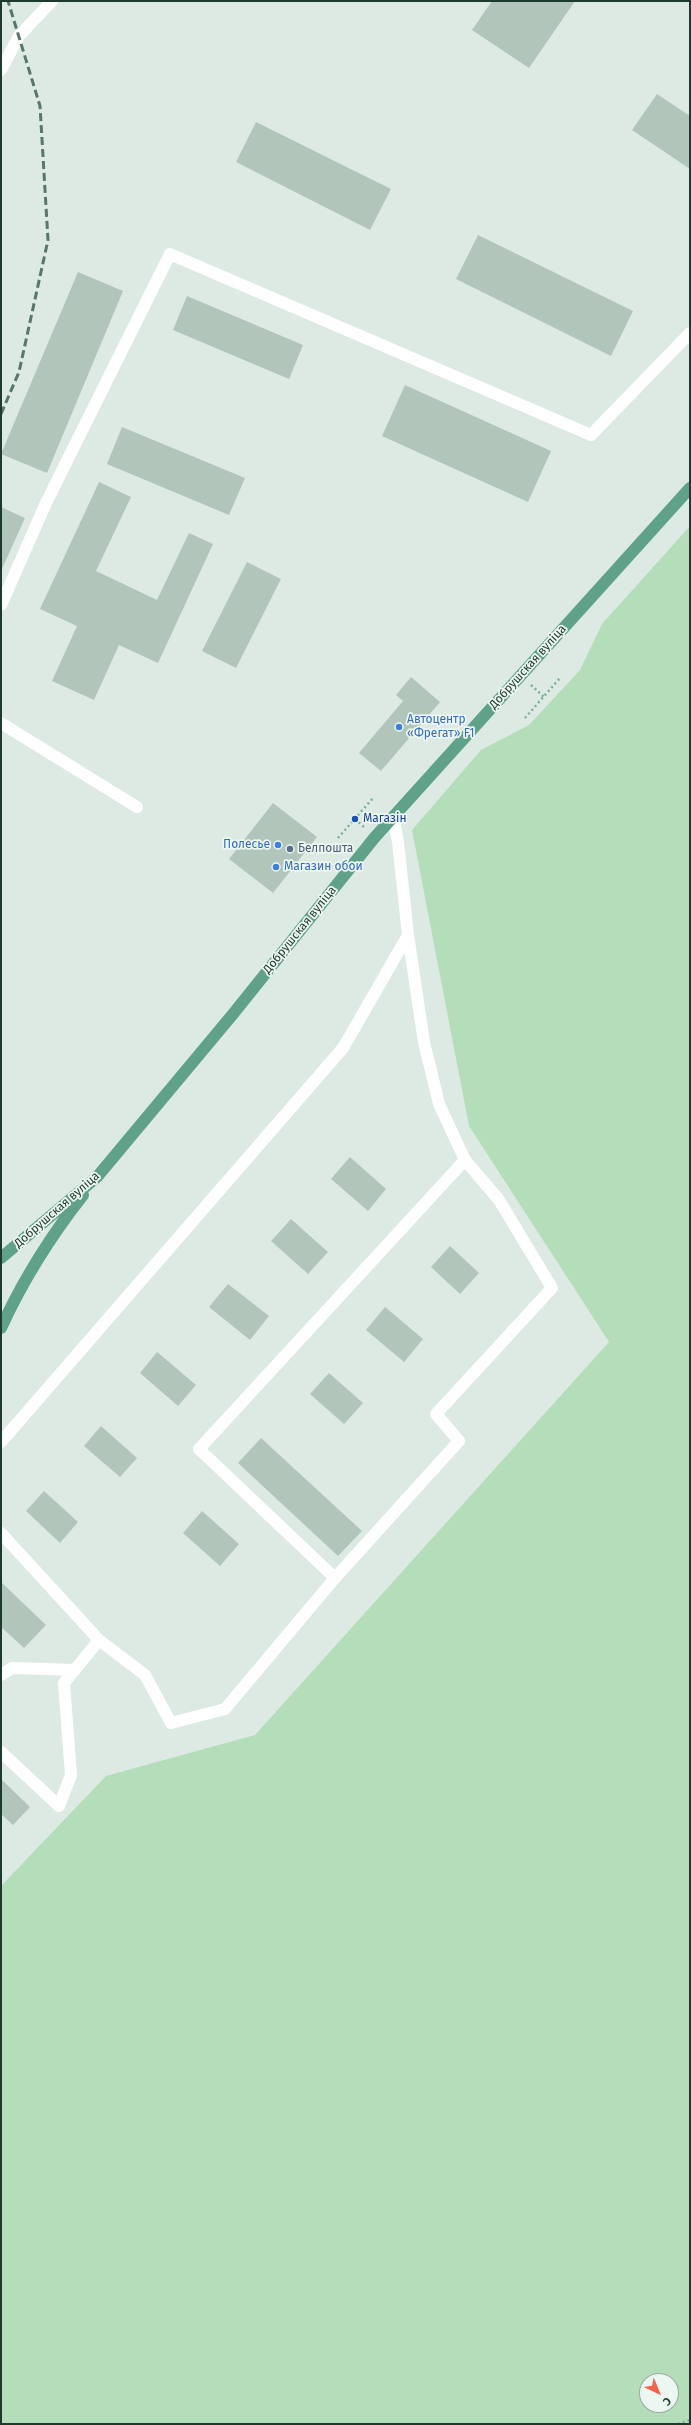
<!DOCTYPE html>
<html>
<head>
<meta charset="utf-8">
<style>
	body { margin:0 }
	#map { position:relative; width:691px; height:2425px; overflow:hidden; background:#ddeae3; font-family:"Fira Sans",sans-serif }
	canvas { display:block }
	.frame { position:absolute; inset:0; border:2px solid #1e3a2f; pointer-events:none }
	.north { position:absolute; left:639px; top:2373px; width:40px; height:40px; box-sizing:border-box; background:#edf7f1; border:1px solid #9aaba3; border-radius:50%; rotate:136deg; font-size:11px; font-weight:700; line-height:16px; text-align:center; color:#1e3a2f }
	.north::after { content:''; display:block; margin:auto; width:14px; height:18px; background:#fa614b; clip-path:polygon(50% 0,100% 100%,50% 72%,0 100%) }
</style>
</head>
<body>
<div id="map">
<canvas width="691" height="2425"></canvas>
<div class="frame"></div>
<div class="north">С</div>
</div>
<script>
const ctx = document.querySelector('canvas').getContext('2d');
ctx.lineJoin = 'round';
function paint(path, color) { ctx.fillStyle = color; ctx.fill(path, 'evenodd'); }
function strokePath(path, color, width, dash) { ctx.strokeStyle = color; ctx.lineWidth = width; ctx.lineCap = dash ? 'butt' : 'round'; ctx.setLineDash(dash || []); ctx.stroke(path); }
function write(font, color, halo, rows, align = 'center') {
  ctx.font = font + ' "Fira Sans",sans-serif'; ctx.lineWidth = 3.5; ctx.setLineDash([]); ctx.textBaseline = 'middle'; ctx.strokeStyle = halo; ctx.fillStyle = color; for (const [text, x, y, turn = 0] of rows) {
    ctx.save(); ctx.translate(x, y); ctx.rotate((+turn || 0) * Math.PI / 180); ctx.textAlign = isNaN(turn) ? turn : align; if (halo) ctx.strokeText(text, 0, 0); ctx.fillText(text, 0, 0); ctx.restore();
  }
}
const green = new Path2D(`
	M690 526V2424H1V1886L106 1776 255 1735 609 1342 469 1126 412 830 481 750 529 725 580 670 602 624ZM647 2381H671V2405H647Z`);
const building = new Path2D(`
	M492 1H575L529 68 472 30Z
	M657 94 690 116V169L632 130Z
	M256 122 391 189 370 230 236 162Z
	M478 235 633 311 611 356 456 279Z
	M78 272 123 291 47 473 1 454Z
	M187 296 303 345 289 379 173 330Z
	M405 385 551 451 528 502 382 436Z
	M122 427 245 478 229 515 107 464Z
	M99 482 131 497 96 571 157 600 189 533 213 544 158 663 119 645 94 700 52 681 77 626 40 609Z
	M1 507 25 518 1 571Z
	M247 562 281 579 236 668 202 651Z
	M411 677 440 702 381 771 359 753 403 701 396 695Z
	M273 803 317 837 273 893 229 859Z
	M350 1157 386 1189 368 1211 331 1179Z
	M291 1219 328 1252 308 1274 271 1241Z
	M450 1246 479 1273 460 1294 431 1267Z
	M228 1284 269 1316 250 1340 209 1307Z
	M385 1307 423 1339 404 1362 366 1330Z
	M157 1352 196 1385 178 1406 140 1373Z
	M329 1373 363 1403 344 1424 310 1394Z
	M101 1426 137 1458 120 1477 84 1446Z
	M261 1438 362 1531 338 1556 238 1463Z
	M44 1491 78 1522 60 1543 26 1511Z
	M202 1511 239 1544 220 1566 183 1533Z
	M1 1582 46 1625 24 1648 1 1627Z
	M1 1779 30 1807 13 1825 1 1814Z`);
const path = new Path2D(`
	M531 685 544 697
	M525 718 560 678
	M355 819 365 828
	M338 838 374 797
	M678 2424 690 2420`);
const minor = new Path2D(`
	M1 70 19 36 52 1
	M1 605 46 503 170 254 591 435 690 333
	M1 723 137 807
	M1 1442 343 1048 408 935
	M1 1533 99 1640 145 1675 171 1723 225 1709 335 1578 459 1441 436 1414 552 1288 499 1200 465 1160 439 1104 424 1042 408 935 398 842 393 817
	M335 1578 199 1449 465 1160
	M1 1675 12 1668 75 1670
	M1 1752 59 1806 71 1775 64 1683 99 1640`);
const major = new Path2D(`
	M1 1258 97 1177 233 1014 375 837 690 488
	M1 1328C23 1280 50 1237 83 1195`);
const rail = new Path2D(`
	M1 414 19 372 48 240 40 106 8 1`);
const markers = [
	[399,727,4,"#3f7fe0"],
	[355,819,4,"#1a4fb4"],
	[278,845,4,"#3f7fe0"],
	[290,849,4,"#5c6f8a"],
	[276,867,4,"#3f7fe0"]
];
const streetNames = [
	["Добрушская вуліца",528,667,-48],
	["Добрушская вуліца",300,930,-51],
	["Добрушская вуліца",57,1210,-41]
];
const shopNames = [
	["Автоцентр",407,720],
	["«Фрегат» F1",407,734],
	["Полесье",270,845,"right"],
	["Магазин обои",284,867]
];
const transitNames = [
	["Магазін",363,819]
];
const serviceNames = [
	["Белпошта",298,849]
];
paint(green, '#b4ddba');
paint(building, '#b2c5bb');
strokePath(path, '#7bb099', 2.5, [2, 3]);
strokePath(minor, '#fff', 12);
strokePath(major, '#5fa289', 12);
strokePath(rail, '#58766a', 3, [8, 4]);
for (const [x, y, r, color] of markers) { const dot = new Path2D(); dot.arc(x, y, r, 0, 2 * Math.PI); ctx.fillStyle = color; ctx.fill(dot); strokePath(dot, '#edf7f1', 1.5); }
write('12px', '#1e3a2f', '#edf7f1', streetNames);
write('12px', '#366cbe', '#edf7f1', shopNames, 'left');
write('12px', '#164399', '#edf7f1', transitNames, 'left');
write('12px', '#4e5e75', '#edf7f1', serviceNames, 'left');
</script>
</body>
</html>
